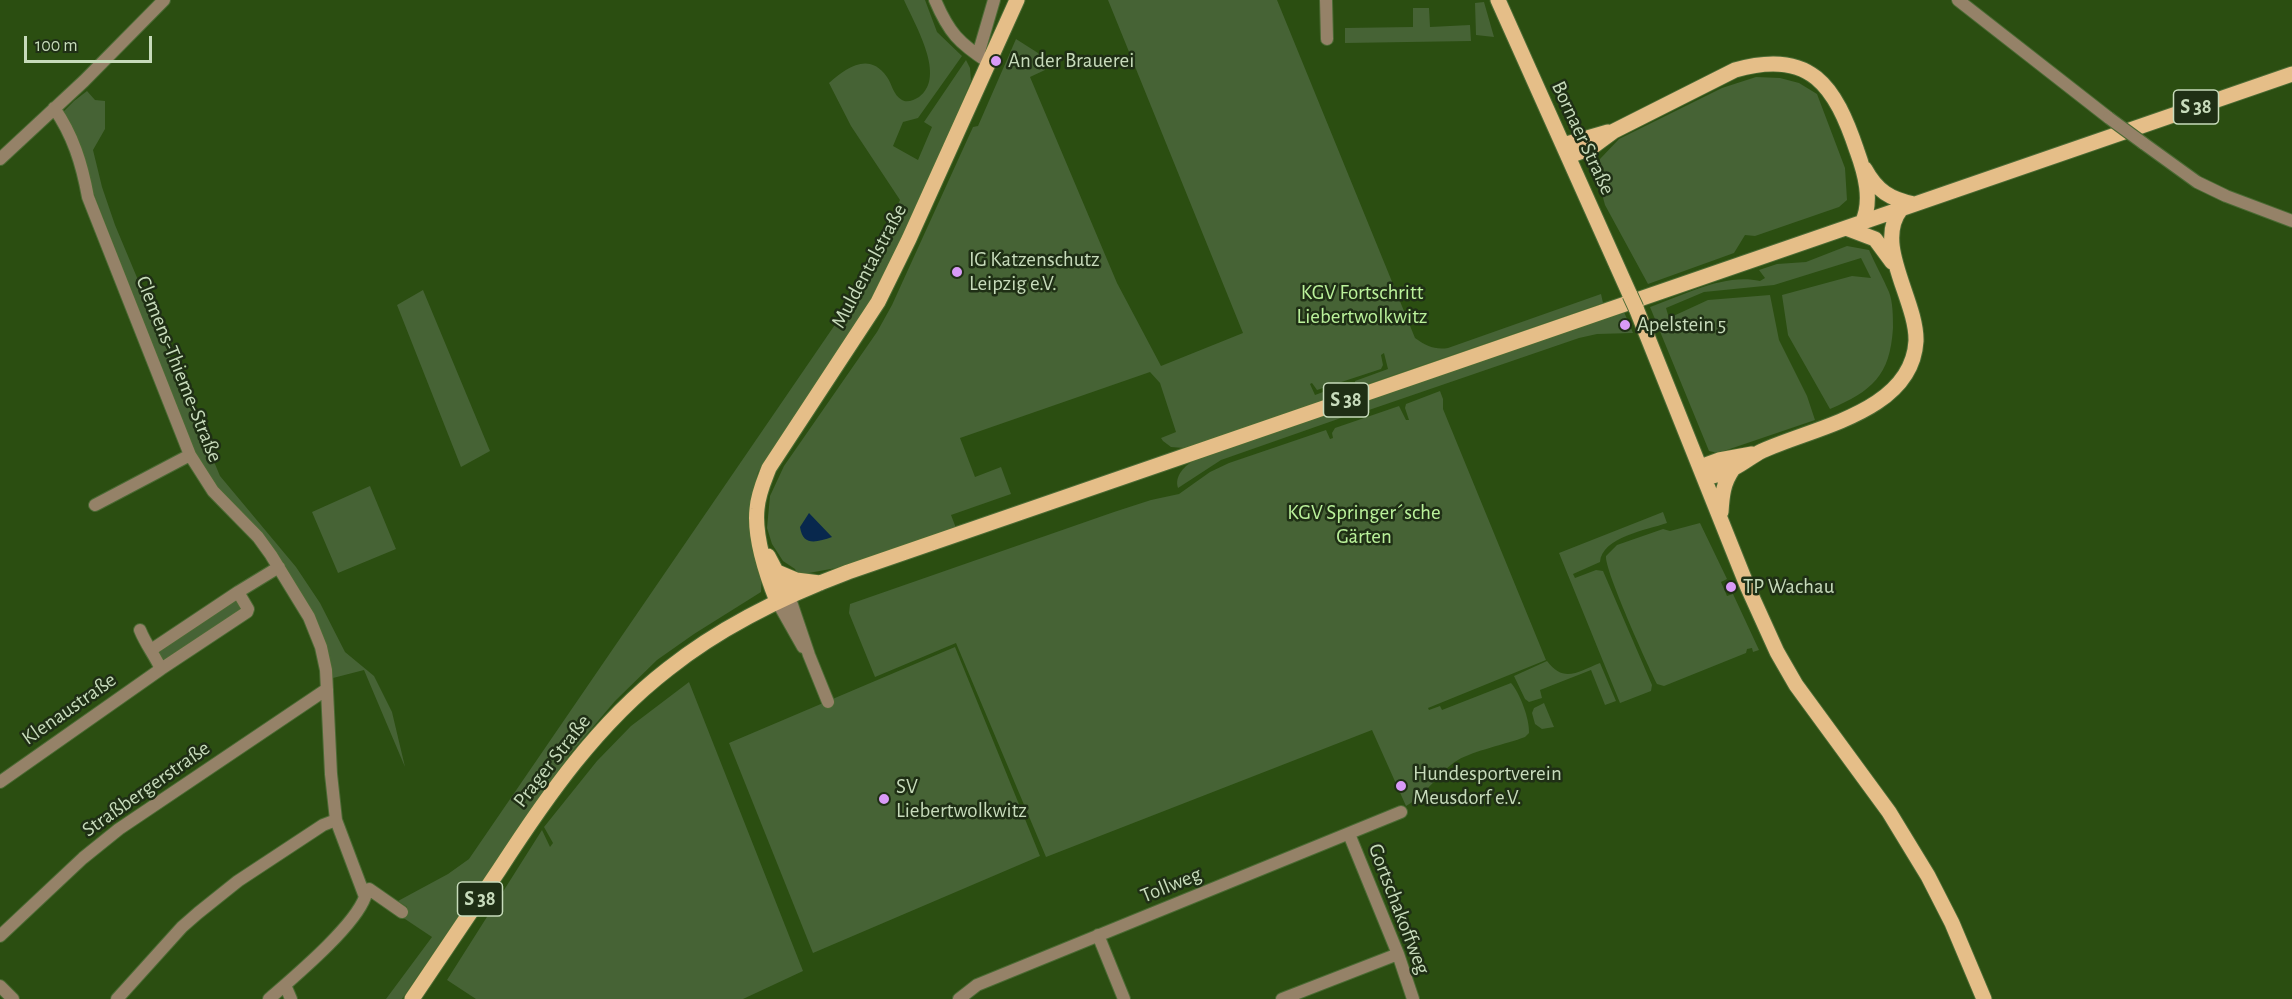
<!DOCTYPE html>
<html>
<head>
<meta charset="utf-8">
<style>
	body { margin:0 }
	#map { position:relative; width:2292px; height:999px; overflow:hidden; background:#2b4e11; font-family:"Alegreya Sans",sans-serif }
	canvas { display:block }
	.scale { position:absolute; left:24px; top:36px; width:128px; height:27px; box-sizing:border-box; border:3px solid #c7dbbb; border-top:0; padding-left:8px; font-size:18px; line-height:21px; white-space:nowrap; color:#c7dbbb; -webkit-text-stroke:4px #1f2f15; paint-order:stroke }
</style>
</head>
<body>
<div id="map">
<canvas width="2292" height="999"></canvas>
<div class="scale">100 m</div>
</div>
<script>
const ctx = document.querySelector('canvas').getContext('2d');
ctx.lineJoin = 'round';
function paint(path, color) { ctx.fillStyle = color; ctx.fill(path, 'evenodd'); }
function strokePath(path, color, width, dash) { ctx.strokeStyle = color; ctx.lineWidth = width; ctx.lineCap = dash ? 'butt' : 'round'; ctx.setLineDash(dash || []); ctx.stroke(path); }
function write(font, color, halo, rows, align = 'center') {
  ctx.font = font + ' "Alegreya Sans",sans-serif'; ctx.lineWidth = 5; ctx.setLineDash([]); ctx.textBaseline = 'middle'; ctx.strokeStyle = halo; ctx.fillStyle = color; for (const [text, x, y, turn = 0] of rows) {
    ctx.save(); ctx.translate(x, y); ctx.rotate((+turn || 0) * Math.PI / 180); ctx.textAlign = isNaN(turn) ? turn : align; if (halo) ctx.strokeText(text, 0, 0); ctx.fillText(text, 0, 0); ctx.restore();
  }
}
const green = new Path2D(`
	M904 0H925L937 32 962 56 918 118 903 122 893 146 918 160 932 127 924 122 966 60 970 68 971 81C937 160 906 242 862 316 830 370 792 420 758 472 753 490 747 509 749 528 752 550 764 571 761 592L694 634 657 660 615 701 570 754 475 893 468 894 467 903 402 999H386L432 937 402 917 407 907 398 901 448 874 469 859 856 294 900 200 851 126 829 83C846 68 869 51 887 77 892 84 893 95 902 100 907 103 914 100 919 97 947 77 915 25 904 0Z
	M1108 0H1277L1415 338C1426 346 1435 350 1448 348L1601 294 1603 303 1356 388 1355 381 1388 369 1384 353 1381 355 1383 365 1381 369 1317 390 1312 383 1310 384 1315 395 1347 383H1350L1352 390 1184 448 1171 447 1163 441 1161 438 1176 432 1160 383 1150 372 960 438 975 477 1001 467 1011 494 951 515 956 528 836 568 798 575 795 569 783 561 772 544 767 528 770 496 784 466 877 332 892 305 973 127 978 126 1016 39 1038 53 1045 70 1030 77 1117 283 1161 366 1243 333Z
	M1484 2 1494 37 1476 35 1475 3Z
	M1413 8H1429L1430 27 1470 25 1471 41 1345 43V28L1413 27Z
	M1756 77 1780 78 1799 83 1817 94 1845 168 1847 200 1839 207 1755 236 1745 235 1734 253 1648 284 1605 205 1596 172 1600 159 1619 139 1722 88Z
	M87 91 95 100 105 101V129L93 150 102 187 115 225 220 476 296 567 320 603 345 652 374 676 392 712 405 767 364 670 333 678 326 649 311 612 224 498 199 462 94 194 83 156 63 112 74 101Z
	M1847 246 1869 250C1875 264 1883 278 1889 292 1893 302 1893 317 1893 328 1890 376 1872 391 1830 409L1788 335 1782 295 1852 276 1871 278 1861 258 1774 285 1704 292 1666 308 1669 318 1708 300 1770 295 1779 340 1807 396 1815 420 1718 453 1709 451 1650 307C1685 295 1724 273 1760 281L1765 278 1759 270 1777 264 1806 262Z
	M423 290 490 451 461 467 397 305Z
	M1624 312 1633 333 1597 334 1579 338 1369 410 1364 409 1362 403Z
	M1440 391 1443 399V409L1546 660 1428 708 1429 710 1440 706 1442 710 1511 683C1520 693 1530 720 1529 733L1525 737C1507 744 1473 751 1458 760 1438 772 1427 795 1406 806L1372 730 1046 857 956 643 875 677 849 613 850 604 1114 512 1151 500 1179 494 1210 472 1229 463 1326 430 1330 439 1333 438 1332 433 1335 428 1399 406 1406 420H1409L1405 408 1406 404Z
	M1358 404 1360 411 1358 412 1221 460 1178 488C1174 476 1185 465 1195 460Z
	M370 486 396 549 338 573 312 512Z
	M1663 512 1667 523C1647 530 1602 537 1600 562L1573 574 1575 578 1596 570 1603 571 1652 685 1651 691 1620 703 1559 553Z
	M1700 523 1727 579 1721 582 1727 596 1733 594 1759 650 1753 652 1752 648 1747 649 1746 653 1664 686 1657 684C1648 666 1604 569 1606 556L1617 545 1663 529 1670 531Z
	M237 597 245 610 163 661 158 655V650Z
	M955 647 1040 856 813 953 729 743Z
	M1547 661C1564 684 1579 671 1600 663L1616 701 1605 705 1591 670 1540 690 1542 698 1529 702 1525 699 1514 676Z
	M689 682 803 971 743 999H476L447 980 542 830 550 847 553 843 544 827 597 761 631 726Z
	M1544 703 1554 727 1542 729 1535 724 1532 713 1534 708Z`);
const water = new Path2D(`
	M809 513 832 537C817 542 803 547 800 527Z`);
const minor = new Path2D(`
	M935 0C949 33 959 43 988 62
	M1326 0 1327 39
	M1958 0 2109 118
	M978 55 994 0
	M54 108C73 135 82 164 88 197L190 455 213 491 258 537 271 555 309 617 321 647 326 670 331 774 336 820 365 897C354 927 294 977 269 999
	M2143 143 2197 182 2226 196 2292 221
	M0 159 84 81 164 0
	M95 505 190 455
	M789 596 809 655 828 702
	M777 601 803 647
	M140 630C146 645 154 654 161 669
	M151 650 238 592 279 567
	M0 782 161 669 247 612 248 609 238 592
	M1349 834 1398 954 1413 999
	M364 891 369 889 402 912
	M465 895 477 904
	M1098 935 1124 999
	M0 936 83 858 119 829 327 689
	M285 985 291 999
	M0 986 13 999
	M117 999 182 927 198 913 238 881 323 825 336 820
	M959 999 977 985 1401 812
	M1282 999 1398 954`);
const major = new Path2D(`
	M1498 0 1630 295
	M1563 145 1608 132
	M1569 156 1591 148 1614 131 1735 70C1811 48 1835 86 1857 151 1865 173 1873 201 1862 223
	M1865 169C1877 191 1890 199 1914 204
	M1846 228 1875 239 1892 262
	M1636 308 1748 588 1777 652 1796 685 1889 812 1928 876 1952 923 1984 999
	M1700 467 1719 460 1752 454
	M1704 478C1714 476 1725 473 1734 468 1744 463 1752 456 1762 451 1814 427 1912 412 1916 341 1917 300 1873 244 1901 209
	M1721 512C1722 496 1723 483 1733 469
	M768 556 789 596
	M777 572 796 580 820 583
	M777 601C767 576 754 536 757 509 758 494 764 481 769 468L878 302 909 239 1017 0
	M412 999C441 956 470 913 499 870 547 796 597 724 668 669 722 626 784 596 848 572L2292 74`);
const minorBridge = new Path2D(`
	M2109 118 2143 143`);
const majorBridge = new Path2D(`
	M1630 295 1636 308`);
const markers = [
	[996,61,6,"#d99af7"],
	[957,272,6,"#d99af7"],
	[1625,325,6,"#d99af7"],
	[1731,587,6,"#d99af7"],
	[1401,786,6,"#d99af7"],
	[884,799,6,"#d99af7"]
];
const shields = [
	[2196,107,45],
	[1346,400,45],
	[480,899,45]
];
const shieldNames = [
	["S 38",2196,107],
	["S 38",1346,400],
	["S 38",480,899]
];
const poiNames = [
	["An der Brauerei",1008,61],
	["IG Katzenschutz",969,260],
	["Leipzig e.V.",969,284],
	["Apelstein 5",1637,325],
	["TP Wachau",1743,587],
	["Hundesportverein",1413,774],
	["Meusdorf e.V.",1413,798],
	["SV",896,787],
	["Liebertwolkwitz",896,811]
];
const streetNames = [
	["Bornaer Straße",1583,138,65],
	["Muldentalstraße",869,266,-62],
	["Clemens-Thieme-Straße",179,369,68],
	["Klenaustraße",69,709,-35],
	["Prager Straße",552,761,-52],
	["Straßbergerstraße",146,789,-35],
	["Tollweg",1171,885,-22],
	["Gortschakoffweg",1399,909,69]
];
const parkNames = [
	["KGV Fortschritt",1362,293],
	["Liebertwolkwitz",1362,317],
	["KGV Springer´sche",1364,513],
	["Gärten",1364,537]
];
paint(green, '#466335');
paint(water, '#08284d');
strokePath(minor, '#4a6a33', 14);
strokePath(major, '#4a6a33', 17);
strokePath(minor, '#958268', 12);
strokePath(major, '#e5be88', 15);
strokePath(minorBridge, '#4a6a33', 14, []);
strokePath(majorBridge, '#4a6a33', 17, []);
strokePath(minorBridge, '#958268', 12);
strokePath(majorBridge, '#e5be88', 15);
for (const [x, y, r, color] of markers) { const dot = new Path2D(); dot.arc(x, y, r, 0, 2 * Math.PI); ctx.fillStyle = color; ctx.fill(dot); strokePath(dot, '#1f2f15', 2); }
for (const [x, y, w] of shields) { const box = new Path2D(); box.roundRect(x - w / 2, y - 17, w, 34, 4.5); ctx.fillStyle = '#1f2f15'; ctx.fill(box); strokePath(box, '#c7dbbb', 1.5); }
write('bold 20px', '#c7dbbb', null, shieldNames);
write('21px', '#c7dbbb', '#1f2f15', poiNames, 'left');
write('21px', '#c7dbbb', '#1f2f15', streetNames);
write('21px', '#bbf29b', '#1f2f15', parkNames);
</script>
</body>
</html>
